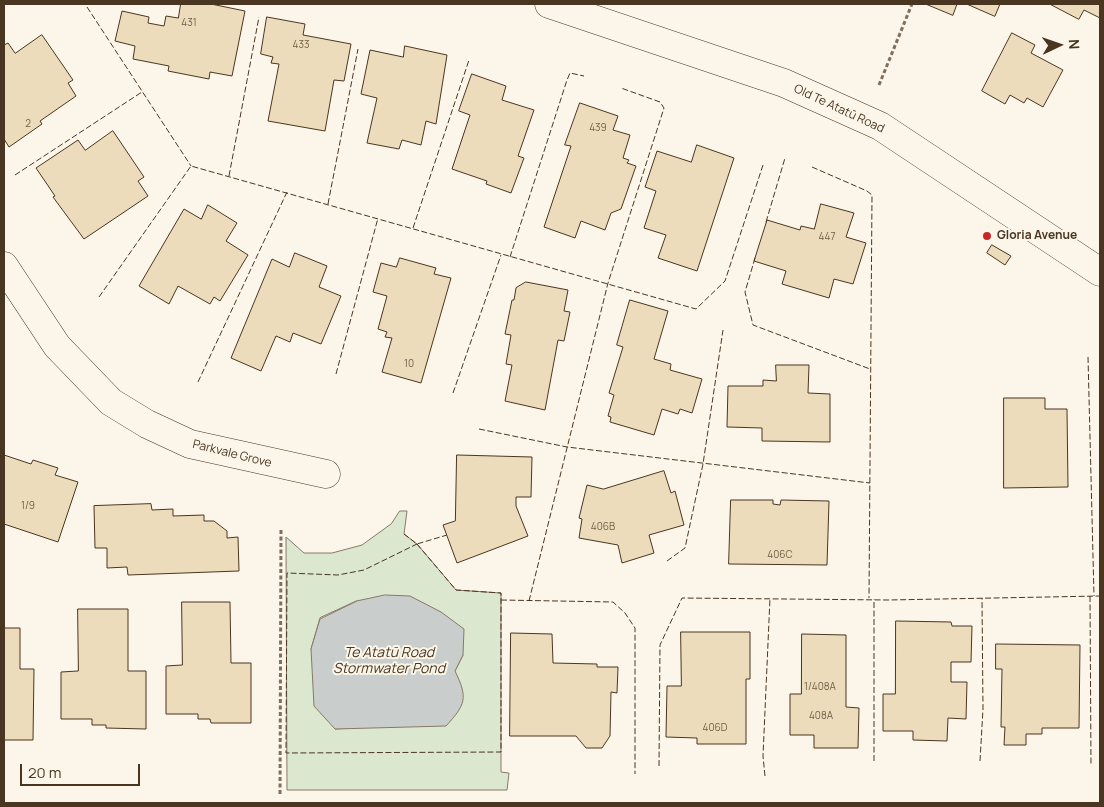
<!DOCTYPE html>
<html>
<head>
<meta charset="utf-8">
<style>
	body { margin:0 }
	#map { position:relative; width:1104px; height:807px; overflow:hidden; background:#fbf6e9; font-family:Manrope,sans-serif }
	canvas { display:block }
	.frame { position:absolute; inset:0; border:5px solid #4a3520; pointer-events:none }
	.north { position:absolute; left:1034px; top:20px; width:50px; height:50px; -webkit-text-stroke:4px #fbf6e9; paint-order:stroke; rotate:87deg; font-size:14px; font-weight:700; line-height:20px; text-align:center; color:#4a3520 }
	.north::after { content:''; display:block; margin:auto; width:18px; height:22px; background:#4a3520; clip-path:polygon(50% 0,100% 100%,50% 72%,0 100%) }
	.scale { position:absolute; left:20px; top:764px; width:120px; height:22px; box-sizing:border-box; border:2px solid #4a3520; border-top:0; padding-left:6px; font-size:15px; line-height:18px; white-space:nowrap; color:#4a3520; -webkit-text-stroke:4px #fbf6e9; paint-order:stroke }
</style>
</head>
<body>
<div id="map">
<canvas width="1104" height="807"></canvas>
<div class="frame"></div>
<div class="north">N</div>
<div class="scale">20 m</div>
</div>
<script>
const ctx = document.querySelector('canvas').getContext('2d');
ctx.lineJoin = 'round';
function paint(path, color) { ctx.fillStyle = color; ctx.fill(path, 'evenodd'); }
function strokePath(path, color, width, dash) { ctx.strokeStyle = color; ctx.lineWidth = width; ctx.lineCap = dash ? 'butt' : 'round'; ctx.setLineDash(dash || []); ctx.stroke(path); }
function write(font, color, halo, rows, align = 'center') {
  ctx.font = font + ' Manrope,sans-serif'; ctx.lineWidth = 4; ctx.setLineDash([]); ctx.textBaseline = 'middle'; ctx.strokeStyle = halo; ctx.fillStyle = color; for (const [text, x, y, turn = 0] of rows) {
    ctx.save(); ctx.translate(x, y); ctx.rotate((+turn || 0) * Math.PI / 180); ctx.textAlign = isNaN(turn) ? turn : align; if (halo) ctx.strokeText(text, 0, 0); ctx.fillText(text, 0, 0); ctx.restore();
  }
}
const green = new Path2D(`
	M400 511H407L404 534 417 544 456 590 501 593V772L509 773 507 790H287L286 537 304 553H332L362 545 391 524ZM357 601 463 655 455 671 367 727 335 729 311 649 320 618Z`);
const water = new Path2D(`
	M385 595 410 596 441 612 464 629 463 655 455 671C468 698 466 704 446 726L335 729 314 706 311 649 320 619 357 601Z`);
const building = new Path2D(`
	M181 4H211L245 11 232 76 210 72 209 79 168 71 169 66 133 59 135 46 115 41 122 11 149 17 148 23 164 26 166 16 178 18Z
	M926 4H957L953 15Z
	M967 4H1000L995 16Z
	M1050 4H1100V18L1084 10 1079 19Z
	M267 17 305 24 303 35 351 44 344 81 334 80 325 131 268 121 279 64 271 63 273 57 261 54Z
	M1012 33 1035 45 1031 53 1063 70 1043 107 1027 98 1024 103 1010 95 1005 104 982 91Z
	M42 35 73 80 68 83 76 96 40 121 42 124 9 147 4 139V45L8 43 15 53Z
	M405 46 447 55 436 124 426 121 421 145 402 140 399 149 367 143 377 98 361 94 370 50 403 57Z
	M472 74 506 86 502 100 534 110 518 156 524 158 511 193 486 184 487 181 452 169 470 115 459 111Z
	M580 103 618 116 613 130 630 135 623 158 629 160 627 163 636 166 621 209 611 213 605 230 581 221 575 238 544 227 571 146 565 145Z
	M113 131 144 177 138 181 148 196 84 239 53 197 55 196 36 168 78 140 85 150Z
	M697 145 734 158 697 271 658 258 666 235 644 228 656 191 645 187 657 151 691 162Z
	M821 204 854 213 846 237 866 243 853 284 834 279 829 298 782 284 786 271 754 261 767 220 800 230 801 226 814 229Z
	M208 205 237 223 226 241 248 255 220 301 214 297 210 304 178 286 169 304 139 286 184 209 201 219Z
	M992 245 1011 256 1005 265 987 253Z
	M295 253 327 266 319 287 341 296 321 344 293 333 290 342 276 336 261 371 231 358 272 259 289 267Z
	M400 258 436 268 434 274 451 278 421 383 382 372 392 338 385 337 387 332 378 329 387 296 373 292 381 263 396 267Z
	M526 282 568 290 564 311 570 312 564 341 558 340 545 410 505 401 512 365 506 364 511 335 505 334 512 300H514L516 288Z
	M630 300 668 311 654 359 671 364 670 370 702 379 692 413 680 409 678 414 662 409 654 435 610 422 611 417 608 416 614 395 609 393 623 347 617 345Z
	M776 365H809L808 393 830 394V442L762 441V428L727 427 728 386H763V380L776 381Z
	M1004 398H1045V409H1067L1068 487 1004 488Z
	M4 455 31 464 33 460 58 468 55 475 78 482 58 542 4 524Z
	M457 455 532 457 531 497H516V506L528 536 457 563 443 525 455 521Z
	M664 471 671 493 675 491 684 525 649 535 654 553 622 563 618 545 579 538 582 519 579 518 587 485 603 489Z
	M731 500H773V504L780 505 781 500 829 501 827 565 729 564Z
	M151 504 152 510 173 509V516L204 515V521H214L227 531V538L238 537 239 571 128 575 127 567 107 568V548H95L94 506Z
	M182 602H230L231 663H251V723H211L210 719H198V714H166V666L182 665Z
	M78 609H128V671H146V729L106 728V725H92V719H61V672L78 671Z
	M896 621 951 622 952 626H972L971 662H951V682H967L966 719 948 718 947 741 913 740V731H883V694H895Z
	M4 628H20V669H34L33 740H4Z
	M681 632H750V679H746V744H697V738L666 737 667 686H681Z
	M511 633 552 634 553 663 597 664V667H618L617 693 611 692 610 736 602 748H586L576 736H510Z
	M802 634 846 635V707L859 708 858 748H814V735H790V694H801Z
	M996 644 1080 645 1079 728H1042V734H1026V745H1004L1005 727H1001L1002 669H996Z`);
const path = new Path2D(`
	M879 85 912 4
	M280 794 281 530`);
const minor = new Path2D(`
	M4 266 57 346 111 402 147 424 190 444 326 474`);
const tertiary = new Path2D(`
	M549 4 784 83 880 126 1100 272`);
const fence = new Path2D(`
	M87 7 191 166
	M812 167 867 191 872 195 869 598
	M15 175 142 92
	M229 176 259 17
	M328 204 358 49
	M766 222 785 158
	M413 228 469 60
	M510 257 567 80 570 73 584 76
	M755 258 745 292 753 325 870 369
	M99 297 191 166 696 309 725 281 763 165
	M1088 357 1094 596
	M336 374 378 218
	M198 382 287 192
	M453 393 501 255
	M479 429 567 447 870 483
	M404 534 417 544 447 535
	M417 544 456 590 501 593V752L286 753 287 573 338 575 364 570Z
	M667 561 685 548 703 464 723 330
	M1090 596 1091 766
	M501 600 613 602 625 613 635 628V774
	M529 601 608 283 664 108 660 102 621 88
	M874 761V599
	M980 761 983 709 982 598
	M659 766 660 645 682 598 888 600 1100 596
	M765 776 763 756 770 598`);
const markers = [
	[987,236,5,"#c62828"]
];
const numberNames = [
	["431",189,23],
	["433",301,45],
	["2",28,124],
	["439",598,128],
	["447",827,237],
	["10",409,364],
	["1/9",28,506],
	["406B",603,527],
	["406C",780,555],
	["1/408A",820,687],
	["408A",821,716],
	["406D",715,728]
];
const streetNames = [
	["Old Te Atatū Road",839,109,25],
	["Parkvale Grove",232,454,14]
];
const poiNames = [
	["Gloria Avenue",997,236]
];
const waterNames = [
	["Te Atatū Road",389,653],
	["Stormwater Pond",389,669]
];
paint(green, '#dce7d0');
strokePath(green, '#887966', 1);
paint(water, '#c9cecd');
strokePath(water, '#887966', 1);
paint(building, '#ecdcbc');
strokePath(building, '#4a3520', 1);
strokePath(minor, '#4a3520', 29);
strokePath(tertiary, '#4a3520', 29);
strokePath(path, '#7f6f5c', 3, [4, 2.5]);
strokePath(minor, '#fbf6e9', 28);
strokePath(tertiary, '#fbf6e9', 28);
strokePath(fence, '#4a3520', 1, [6, 2.5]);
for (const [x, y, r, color] of markers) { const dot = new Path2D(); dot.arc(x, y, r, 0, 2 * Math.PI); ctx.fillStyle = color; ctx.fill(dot); strokePath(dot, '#fbf6e9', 2); }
write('10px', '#725f47', null, numberNames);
write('12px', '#4a3520', '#fbf6e9', streetNames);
write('bold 12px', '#4a3520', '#fbf6e9', poiNames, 'left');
write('italic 14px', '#4a3520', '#fbf6e9', waterNames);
</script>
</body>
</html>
